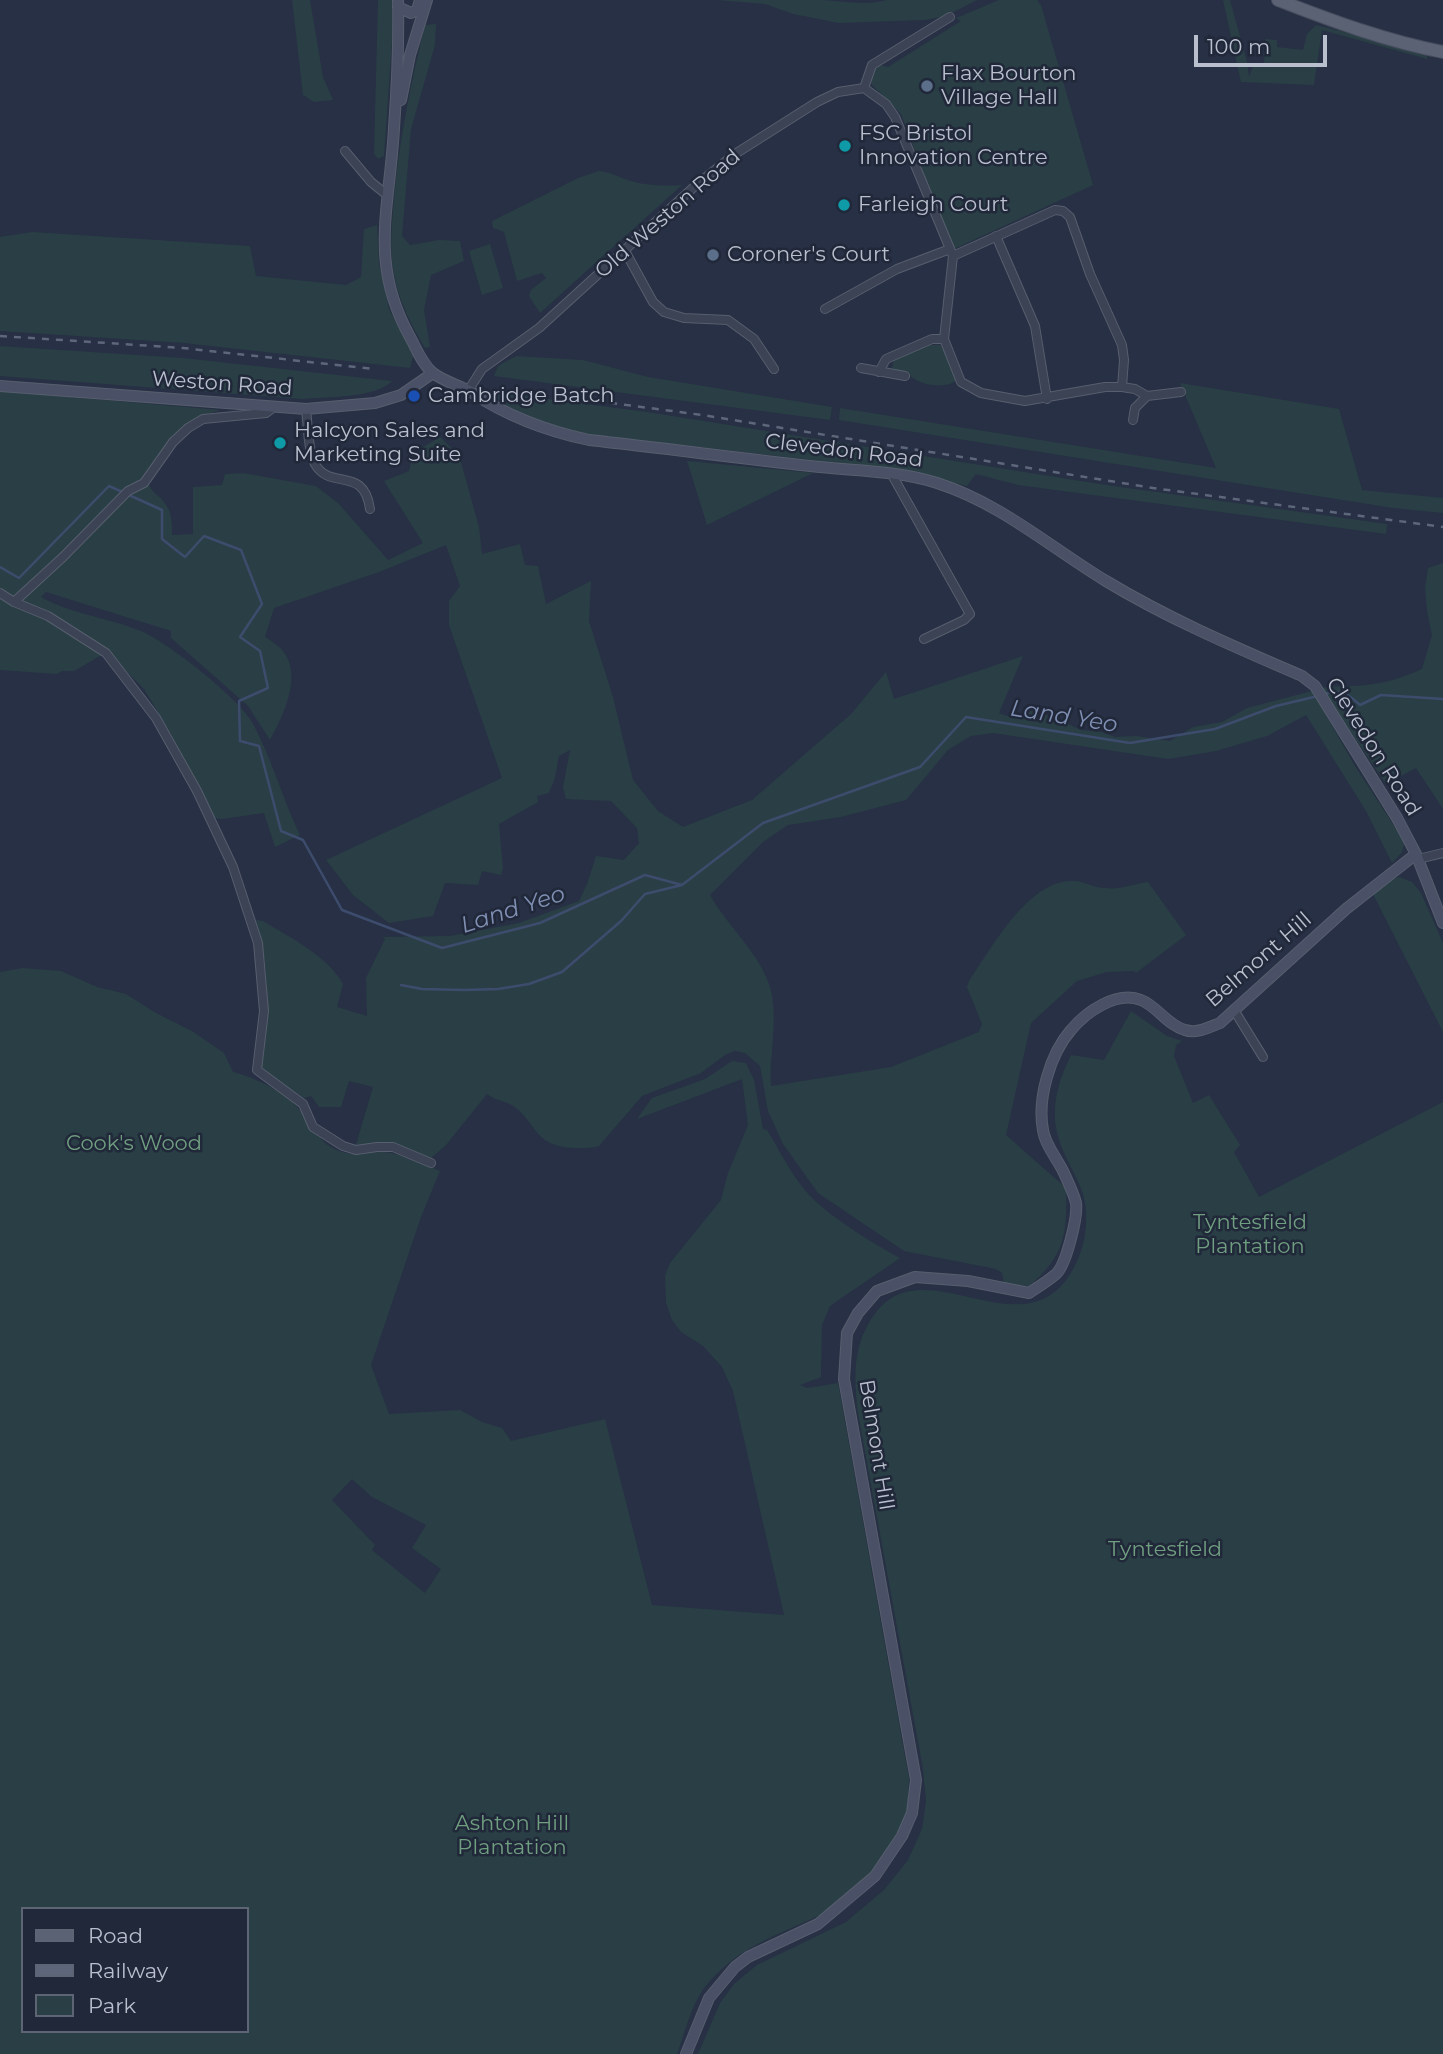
<!DOCTYPE html>
<html>
<head>
<meta charset="utf-8">
<style>
	body { margin:0 }
	#map { position:relative; width:1443px; height:2054px; overflow:hidden; background:#273044; font-family:Montserrat,sans-serif }
	canvas { display:block }
	.legend { position:absolute; left:21px; top:1907px; width:228px; height:126px; box-sizing:border-box; background:#202839; border:2px solid #5d6474; margin:0; padding:9px 12px; list-style:none; font-size:21px; color:#b9bfcd }
	.legend li { display:flex; align-items:center; gap:14px; height:35px }
	.legend b { width:35px; border:2px solid #5d6474 }
	.scale { position:absolute; left:1194px; top:35px; width:133px; height:32px; box-sizing:border-box; border:4px solid #b9bfcd; border-top:0; padding-left:9px; font-size:21px; line-height:24px; white-space:nowrap; color:#b9bfcd; -webkit-text-stroke:5px #202839; paint-order:stroke }
</style>
</head>
<body>
<div id="map">
<canvas width="1443" height="2054"></canvas>
<ul class="legend">
<li><b style="height:9px;background:#5a6274"></b>Road</li>
<li><b style="height:9px;background:#5e667b"></b>Railway</li>
<li><b style="height:19px;background:#293f45"></b>Park</li>
</ul>
<div class="scale">100 m</div>
</div>
<script>
const ctx = document.querySelector('canvas').getContext('2d');
ctx.lineJoin = 'round';
function paint(path, color) { ctx.fillStyle = color; ctx.fill(path, 'evenodd'); }
function strokePath(path, color, width, dash) { ctx.strokeStyle = color; ctx.lineWidth = width; ctx.lineCap = dash ? 'butt' : 'round'; ctx.setLineDash(dash || []); ctx.stroke(path); }
function write(font, color, halo, rows, align = 'center') {
  ctx.font = font + ' Montserrat,sans-serif'; ctx.lineWidth = 5; ctx.setLineDash([]); ctx.textBaseline = 'middle'; ctx.strokeStyle = halo; ctx.fillStyle = color; for (const [text, x, y, turn = 0] of rows) {
    ctx.save(); ctx.translate(x, y); ctx.rotate((+turn || 0) * Math.PI / 180); ctx.textAlign = isNaN(turn) ? turn : align; if (halo) ctx.strokeText(text, 0, 0); ctx.fillText(text, 0, 0); ctx.restore();
  }
}
const green = new Path2D(`
	M292 0H310L323 77 333 100 314 102 303 95Z
	M378 0H392L393 25 384 156 378 159 374 154Z
	M717 0C752 0 787 0 822 0 845 1 865 6 887 0H977L946 16 925 20 839 23 793 14 765 4Z
	M999 0H1037L1041 5 1093 185 956 248 951 245 901 114 872 85 870 76 879 65 888 67 961 21 956 18Z
	M1223 0H1230L1247 62 1249 76 1253 66 1264 65 1265 39 1277 40V47L1303 50 1307 34 1316 25 1428 53 1427 59 1322 30 1314 85 1241 82Z
	M436 24 435 45 411 129 402 236 410 245 439 240 460 241 464 261 431 275 424 310 430 347 425 348C411 325 399 301 394 274 389 250 392 224 394 199 399 140 411 83 425 25Z
	M599 171C611 172 620 178 631 181 648 186 665 186 682 185L540 313 529 296 531 290 546 278 542 273 517 281 504 232 493 228 492 221 578 178Z
	M377 225 379 264 389 309 413 356 410 368 184 343 0 331V237L32 232 250 246 256 276 346 285 361 277 364 229Z
	M490 244 503 288 482 295 469 251Z
	M930 345H940L945 350 957 380C947 388 929 386 918 381 914 379 911 376 908 375 901 372 897 374 892 368L894 360Z
	M0 346 183 358 392 381C377 398 325 397 303 399L0 376Z
	M516 356 583 360 648 377 832 407 830 420 494 376 498 366Z
	M1180 383 1339 409 1362 490 1443 498V513L1393 508 839 420 840 408 1216 468Z
	M0 391 220 410 201 416 169 441 138 485H149C154 495 158 494 164 502 172 511 172 523 172 535L193 534V487L222 485 225 474 243 473 316 486 339 504 388 560 423 543 384 481 409 471 413 453 440 437 459 455 479 527 482 554 520 544 525 565 538 566 546 604 591 581 589 621 613 697 633 780 658 811 683 827 752 800 851 714 886 672 894 699 1023 656 999 713 1007 716 1032 711 1053 717 1081 730 1101 732 1115 737 1136 736 1170 741 1193 727 1222 722 1247 708 1312 691 1355 766 1398 832 1404 845 1402 852 1392 863 1366 811 1306 715 1267 736 1216 751 1168 759 993 733 971 736 948 750 906 800 841 817 788 825 763 842 710 895C728 927 759 952 770 987 779 1019 769 1054 771 1086L891 1067 979 1032 982 1024 967 987 969 981C991 949 1029 878 1074 881 1084 881 1094 888 1105 888 1119 890 1134 884 1148 882L1186 935 1136 973 1134 971 1107 972 1077 981 1031 1023 1006 1135 1066 1188C1067 1233 1066 1255 1029 1286L1004 1284 1002 1273 996 1269 904 1251 818 1193 783 1144 768 1111 760 1066 745 1053 735 1051 725 1055 701 1073 642 1096 599 1146C585 1150 557 1149 545 1140 534 1132 528 1117 516 1108 507 1101 496 1101 487 1094L446 1145 430 1159 394 1145 355 1148 373 1087 349 1081 341 1107H319L311 1096 304 1098 260 1068C268 1017 271 970 256 920L263 921C289 937 328 956 343 984L337 1007 367 1016 366 978 385 939 383 937 450 936 519 923 579 901 587 884 596 856 624 860 639 843 637 828 611 801 566 799 563 787 570 750 559 756 555 778 549 793 537 796 538 802 499 824 503 867 501 875 482 871 478 885 445 883 433 916 389 923 353 895 326 860 502 778 449 625V601L460 586 446 545 379 572 274 608 265 637C271 641 278 645 283 651 303 676 283 716 270 740L248 706 171 638V631L46 592 41 597C71 614 109 618 141 631 169 643 237 697 252 722 272 758 282 798 300 835L275 847 264 813 222 819 214 818 170 732 144 689 107 652 74 671H62L57 674 0 670Z
	M494 392 647 412 1106 485 1387 524 1386 534 1018 485 976 474 967 486 908 471 586 434C554 425 522 418 495 397Z
	M687 461 813 473 707 525Z
	M1443 563V809L1416 768 1386 784 1321 688C1336 685 1351 687 1367 685 1385 683 1405 677 1422 669L1432 635 1427 611 1425 588 1428 568Z
	M1399 877 1412 882 1421 893 1443 943V1032L1373 894 1390 880Z
	M23 968 61 971 97 987 126 994 156 1013 192 1031 224 1053 233 1072C252 1076 285 1092 298 1108 312 1124 316 1141 337 1150 353 1158 367 1150 384 1152 403 1154 422 1164 440 1171L421 1217 371 1365 389 1414 460 1410 482 1422 502 1428 511 1441 605 1419 652 1605 784 1615 733 1391 722 1367 703 1346 681 1332 672 1320 666 1303 665 1276 670 1263 721 1200 728 1173 748 1125 742 1079 637 1119 652 1098 705 1079 732 1061 746 1063 754 1080 763 1129 767 1130C781 1153 794 1180 813 1199 834 1219 874 1244 900 1258L830 1306 822 1325 821 1377 800 1385 807 1388 838 1383 909 1779C908 1791 909 1804 906 1816 897 1853 853 1899 820 1915 778 1935 742 1945 710 1981 692 2000 686 2030 677 2054H0V972ZM352 1479 372 1497 426 1525 412 1548 441 1569 425 1593 372 1550 375 1545 332 1500ZM23 1909H247V2031H23Z
	M1131 1011 1167 1036 1182 1041 1176 1045 1174 1056 1193 1103 1209 1095 1240 1145 1234 1152 1259 1197 1443 1102V2054H698L720 2003 734 1984 757 1965 846 1922 884 1890 908 1860 922 1829 926 1801 923 1769 858 1413C854 1377 852 1346 874 1315 919 1251 1004 1336 1057 1290 1082 1268 1093 1222 1082 1191 1074 1169 1059 1150 1056 1127 1052 1102 1060 1077 1071 1055L1104 1060Z`);
const stream = new Path2D(`
	M0 567 19 578 109 486 162 510V539L185 557 204 536 241 550 262 604 240 637 260 651 268 688 239 701 240 741 259 746 281 831 303 840 342 910 442 948 540 923 645 875 682 885 763 823 920 767 966 717 1130 743 1215 729 1276 706 1318 696
	M1324 694C1342 689 1347 693 1360 705L1381 695 1443 699
	M401 985 422 989 464 990 498 989 529 984 562 972 621 921 645 894 682 885`);
const street = new Path2D(`
	M864 88 886 104 895 117 953 256 944 339 961 382 981 393 1025 401 1105 387H1122
	M864 88 872 65 950 17
	M345 151 371 182 387 195
	M996 236 1035 326 1047 399
	M625 251 653 302 664 312 684 318 728 320 754 339 774 369
	M953 256 1055 210 1063 211 1070 217 1090 274 1122 345 1124 360 1122 387 1135 389 1147 396 1181 392
	M825 309 897 269 950 249
	M861 368 905 376
	M879 372 886 359 932 339H944
	M468 391 482 369 539 328 695 186 735 154 817 102 838 92 864 88
	M306 409C308 424 308 452 315 464 330 491 364 465 370 509
	M1133 420 1135 408 1147 396
	M891 473 970 614 964 620 924 639
	M0 593 14 602 48 616 106 653 156 718 197 791 233 867 258 943 264 1011 257 1070 303 1104 313 1127 343 1146 356 1150 377 1147H393L431 1163
	M14 602 63 557 128 491 144 483 173 442 188 428 203 419 266 413 274 407
	M1418 859 1443 853
	M1234 1010 1263 1057`);
const secondary = new Path2D(`
	M398 0C399 42 397 86 394 128 390 207 368 262 410 337 416 348 422 364 433 373 443 381 459 385 471 392 507 416 546 431 589 440 663 448 737 458 810 466 852 471 896 470 937 483 1000 503 1050 547 1106 581 1169 619 1235 647 1302 676L1315 686 1397 818 1416 854 1443 923
	M398 7 411 13 417 10 420 0
	M401 100 410 55 427 0
	M0 386 306 409 375 403 401 395 433 373
	M686 2054 709 1998 735 1967 748 1957 818 1924 875 1876 902 1836 912 1813 916 1780 844 1379 847 1333 858 1313 877 1291 915 1277 968 1281 1029 1293C1038 1287 1048 1281 1056 1274 1066 1265 1078 1217 1076 1203 1074 1194 1068 1182 1064 1173 1058 1160 1045 1145 1043 1130 1037 1099 1050 1054 1071 1030 1086 1012 1117 990 1141 1000 1157 1006 1167 1025 1185 1030 1196 1034 1210 1027 1220 1023L1346 909 1416 854`);
const primary = new Path2D(`
	M1278 0C1332 21 1386 41 1443 52`);
const rail = new Path2D(`
	M0 336 183 348 373 369
	M513 390 702 415 1153 488 1443 527`);
const markers = [
	[927,86,7,"#5c6f8a"],
	[845,146,7,"#0f9aa8"],
	[844,205,7,"#0f9aa8"],
	[713,255,7,"#5c6f8a"],
	[414,396,7,"#1a4fb4"],
	[280,443,7,"#0f9aa8"]
];
const poiNames = [
	["Flax Bourton",941,74],
	["Village Hall",941,98],
	["FSC Bristol",859,134],
	["Innovation Centre",859,158],
	["Farleigh Court",858,205],
	["Coroner's Court",727,255],
	["Cambridge Batch",428,396],
	["Halcyon Sales and",294,431],
	["Marketing Suite",294,455]
];
const streetNames = [
	["Old Weston Road",668,214,-41],
	["Weston Road",222,384,4],
	["Clevedon Road",844,451,7],
	["Clevedon Road",1373,747,58],
	["Belmont Hill",1259,960,-41],
	["Belmont Hill",876,1445,81]
];
const parkNames = [
	["Cook's Wood",134,1144],
	["Tyntesfield",1250,1223],
	["Plantation",1250,1247],
	["Tyntesfield",1165,1550],
	["Ashton Hill",512,1824],
	["Plantation",512,1848]
];
const waterNames = [
	["Land Yeo",1064,717,9],
	["Land Yeo",513,910,-18]
];
paint(green, '#293f45');
strokePath(stream, '#3d4c6d', 2.5);
strokePath(street, '#575e6e', 10);
strokePath(secondary, '#575e6e', 12);
strokePath(primary, '#454c5d', 14);
strokePath(street, '#3c4354', 8);
strokePath(secondary, '#4a5167', 10);
strokePath(primary, '#5a6274', 12);
strokePath(rail, '#5e667b', 2.5, [7, 7]);
for (const [x, y, r, color] of markers) { const dot = new Path2D(); dot.arc(x, y, r, 0, 2 * Math.PI); ctx.fillStyle = color; ctx.fill(dot); strokePath(dot, '#202839', 2.5); }
write('21px', '#b9bfcd', '#202839', poiNames, 'left');
write('21px', '#b9bfcd', '#202839', streetNames);
write('21px', '#709e80', '#202839', parkNames);
write('italic 23px', '#8090b4', '#202839', waterNames);
</script>
</body>
</html>
